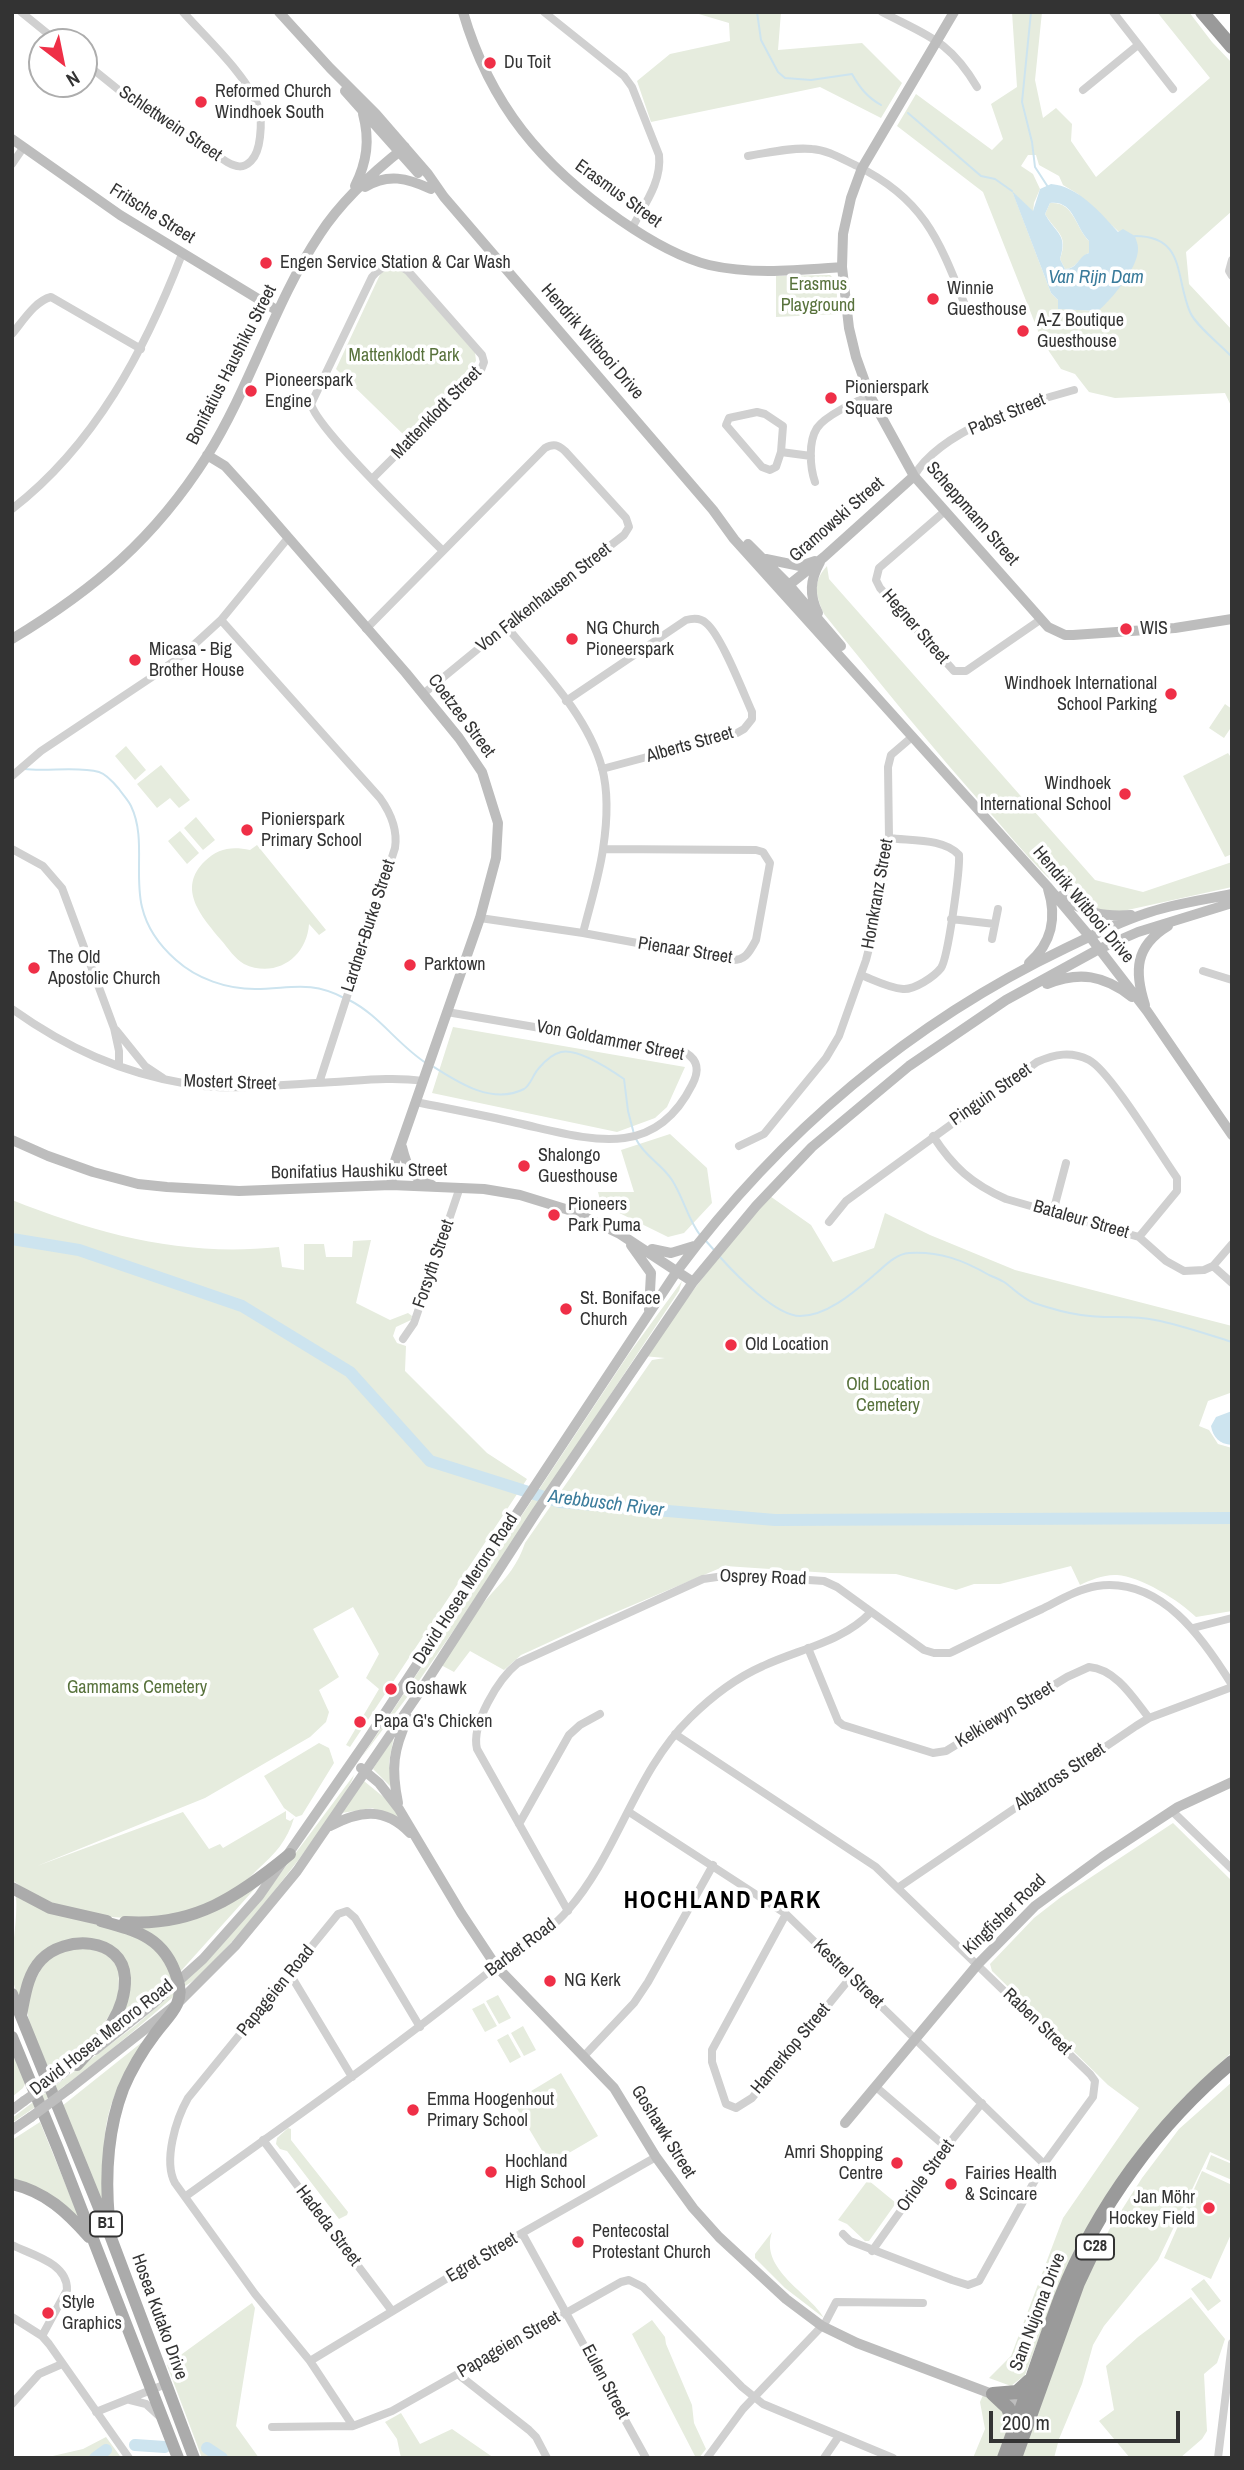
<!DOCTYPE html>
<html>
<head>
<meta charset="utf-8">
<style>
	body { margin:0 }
	#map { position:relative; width:1244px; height:2470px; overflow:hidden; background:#fff; font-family:"Archivo Narrow",sans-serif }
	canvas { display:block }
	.frame { position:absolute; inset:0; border:14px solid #333; pointer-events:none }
	.north { position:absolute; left:28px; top:28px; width:70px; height:70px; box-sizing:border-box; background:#fff; border:2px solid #adadad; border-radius:50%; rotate:148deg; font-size:19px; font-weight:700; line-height:28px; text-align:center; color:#333 }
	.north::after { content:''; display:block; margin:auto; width:24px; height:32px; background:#ef2f47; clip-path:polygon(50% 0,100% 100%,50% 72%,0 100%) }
	.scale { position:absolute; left:989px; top:2411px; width:191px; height:32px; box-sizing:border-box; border:4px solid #333; border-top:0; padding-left:9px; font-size:21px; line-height:24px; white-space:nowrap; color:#333; -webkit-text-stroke:5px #fff; paint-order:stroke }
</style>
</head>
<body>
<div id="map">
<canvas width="1244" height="2470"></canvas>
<div class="frame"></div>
<div class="north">N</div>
<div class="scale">200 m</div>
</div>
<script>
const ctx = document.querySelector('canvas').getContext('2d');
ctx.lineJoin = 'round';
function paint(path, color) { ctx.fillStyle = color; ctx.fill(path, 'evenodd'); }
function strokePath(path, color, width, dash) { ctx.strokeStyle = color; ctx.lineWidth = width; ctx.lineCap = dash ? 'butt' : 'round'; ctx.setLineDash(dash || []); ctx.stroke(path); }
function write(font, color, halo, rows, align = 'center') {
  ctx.font = font + ' "Archivo Narrow",sans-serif'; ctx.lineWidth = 7; ctx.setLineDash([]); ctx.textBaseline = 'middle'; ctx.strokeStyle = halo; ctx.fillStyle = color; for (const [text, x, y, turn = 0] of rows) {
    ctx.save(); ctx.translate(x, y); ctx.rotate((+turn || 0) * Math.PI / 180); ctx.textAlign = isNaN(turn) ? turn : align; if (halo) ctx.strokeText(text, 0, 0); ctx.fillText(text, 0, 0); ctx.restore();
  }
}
const green = new Path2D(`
	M692 12H781L778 50 862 43 902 83 881 118 820 87 651 122 637 81 670 54 730 41 729 23Z
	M1012 12H1042L1035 80 1043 118 1056 108 1072 124 1071 141 1096 177 1210 78 1157 12H1189L1212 42 1232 63V211L1186 252 1189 284 1232 330V408L1225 393 1115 398 1089 392 1075 374 1061 369 1042 341 983 192 897 126 916 94 992 150 1003 139 991 104 1017 87ZM1028 155H1036L1039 165 1059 176 1063 185 1078 194 1119 232 1098 311 1059 309 1058 300 1051 293 1013 193 1033 212 1034 203 1040 189 1033 174 1021 166Z
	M1050 203C1074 201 1075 227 1089 241V253C1079 257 1077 269 1065 269L1060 259C1069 234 1056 233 1045 214Z
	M384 266 404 272 475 352 476 361 406 437 336 369Z
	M830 275 836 280 838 314 776 317V276Z
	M827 566 829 579 1095 880 1143 892 1232 862V887L1123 911C1105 912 1089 908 1073 898 1045 879 1014 840 991 814 933 749 879 682 824 614 816 596 812 582 827 566Z
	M1225 704 1232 709V726L1224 738 1209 728Z
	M126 746 146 770 135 780 115 756Z
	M1228 753 1232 759V854L1225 857 1183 776Z
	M161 765 190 800 179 808 170 798 157 808 137 784Z
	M196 817 215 840 203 850 184 828Z
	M180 831 199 853 187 864 168 841Z
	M257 845 326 930 319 935 309 924C307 957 276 979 244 964 235 959 228 948 221 940 202 917 176 889 205 861 218 848 232 846 250 850Z
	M453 1027 685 1067 667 1107 655 1118 617 1132 432 1093Z
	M670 1134 707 1168 712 1203 684 1233 668 1237 601 1204 598 1192H634L621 1150Z
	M767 1194 811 1225 833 1262 874 1248 885 1213 930 1235 1015 1270 1232 1326 1230 1393 1208 1401 1199 1426 1209 1430 1218 1444 1232 1448V1611L1196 1617C1180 1601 1140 1576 1117 1575 1105 1574 1090 1580 1080 1585L1071 1566 1000 1584H974L956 1590 896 1574 830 1573 725 1566 595 1621 530 1651 521 1655 504 1670 470 1651 454 1672 441 1665C457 1642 473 1613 492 1593 507 1577 518 1564 525 1543L652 1360 665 1358 643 1356Z
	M12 1200C101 1235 183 1257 279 1247L282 1267 304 1270V1244H324L326 1257H352L353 1241 371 1240 356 1303 390 1320 408 1313 412 1316 411 1320 396 1327 393 1336 397 1343 406 1346 405 1371 487 1453 527 1479 350 1747 346 1745 379 1689 366 1678 379 1654 353 1607 313 1629 339 1677 319 1690 329 1712 326 1722 310 1737 205 1798 37 1866 183 1812 209 1849 220 1844 223 1848 286 1811V1819L290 1821 294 1818C287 1841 275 1854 257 1870 251 1876 244 1883 237 1888 172 1931 74 1927 12 1880Z
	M682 1281 679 1291 469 1608 414 1688 362 1757 628 1355Z
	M394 1736 389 1762 393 1789 373 1769Z
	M319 1743 329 1748 334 1763 302 1815 296 1817 284 1808 264 1776Z
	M354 1775C346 1805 212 1976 185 1986L184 1982 259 1902Z
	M364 1781 386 1799 401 1819 372 1808 342 1813Z
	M1173 1823 1232 1881V2052L1184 2097 1137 2152 1097 2210 1054 2298 1025 2375 1011 2386 989 2378 1011 2356 1063 2218 1139 2108 1108 2085 992 1971 990 1964 1034 1918 1061 1897Z
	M259 1884 180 1972 133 1926H155Z
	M16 1895 50 1912 121 1931 156 1947 175 1978 110 2033 116 2024 122 1958 61 1941 19 2001C16 1992 13 1983 12 1974 11 1947 18 1922 16 1895Z
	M74 1946 107 1953 119 1969 118 2002 94 2039 81 2050 55 2064 47 2065 29 2022 27 2010 29 1991 48 1957Z
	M174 1992 176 1993 172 1998C121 2043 68 2086 12 2123V2118L136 2025Z
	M498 1995 511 2018 499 2024 486 2001Z
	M484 2003 497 2026 485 2032 472 2009Z
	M523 2026 536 2050 524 2056 511 2033Z
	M508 2034 521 2057 510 2063 497 2040Z
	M146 2039C134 2058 122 2077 114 2097 100 2132 104 2170 104 2207L62 2106Z
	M12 2053 26 2082 23 2088 12 2097Z
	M561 2073 598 2136 550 2164 513 2102Z
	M1232 2082V2162L1210 2152 1158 2260 1104 2326 1093 2345 1082 2384 1059 2439 1054 2458H1020L1084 2285 1109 2230 1142 2178 1179 2129Z
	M40 2122 80 2220 12 2182V2140Z
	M288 2128 291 2129V2140L348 2212 347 2215 339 2219 287 2151 280 2149 276 2144 277 2138Z
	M1211 2155 1232 2164V2180L1206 2169Z
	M1202 2171 1232 2185V2232L1211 2279 1164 2258Z
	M868 2180 896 2203 869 2241H865L847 2224 838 2220Z
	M772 2232C759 2270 810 2293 824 2318L785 2288 755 2258V2254Z
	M1204 2279 1221 2301 1208 2311 1191 2289Z
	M1191 2297 1225 2339 1217 2363 1204 2374 1207 2431 1202 2439 1180 2458H1130L1099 2421 1114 2410 1106 2366 1138 2337Z
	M252 2303 255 2308 236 2426 259 2458H202L167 2365Z
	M652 2320 665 2337 666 2344 692 2405 694 2423 706 2449 699 2458H696L632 2334Z
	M983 2395 1004 2408 1009 2426 997 2458H973L985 2429 980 2402Z
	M401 2413 420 2444 452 2429 494 2458H401L397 2439 385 2422Z
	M106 2437 120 2456 44 2458 83 2449Z`);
const water = new Path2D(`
	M1051 184C1078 186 1101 213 1118 232L1123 229 1135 236C1136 240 1138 244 1138 248 1139 267 1112 299 1098 311L1058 309V300L1051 293 1012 191 1033 211 1040 189ZM1050 203C1074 200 1075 227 1089 241V253C1078 256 1078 269 1065 269L1060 259C1068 234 1056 234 1045 214Z
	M1232 1411V1445C1219 1444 1213 1437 1211 1426L1216 1417Z`);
const stream = new Path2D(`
	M757 12 761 40 778 72 785 78 811 80 852 74C860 88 867 97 881 105
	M1031 12 1022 102 1032 142 1035 167 1048 187
	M908 113 981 176 995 179 1012 191
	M1135 236C1186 236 1175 278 1190 312 1196 326 1221 345 1232 357
	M24 769C46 772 78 766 99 772 106 774 114 783 119 789 123 795 128 800 131 806 146 837 134 875 142 907 147 928 160 946 176 960 197 979 227 989 255 989 290 989 310 980 344 998
	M349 1000C379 1015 398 1045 426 1063
	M434 1067C459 1083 493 1105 524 1089 531 1085 533 1074 539 1068 544 1062 553 1054 561 1052 578 1048 611 1070 624 1079L628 1111 634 1134
	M636 1139C644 1156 662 1164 672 1180 683 1197 688 1219 700 1235
	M706 1241 714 1250
	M720 1257C736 1275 776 1316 800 1316 827 1316 854 1292 874 1275 884 1267 895 1254 909 1253 939 1251 963 1260 989 1275 994 1277 999 1279 1004 1282 1014 1289 1022 1298 1034 1303 1049 1308 1065 1313 1081 1315 1105 1319 1131 1315 1155 1320 1181 1325 1206 1334 1232 1342`);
const river = new Path2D(`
	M12 1239 79 1250 242 1306 350 1372 430 1461 560 1502 775 1520 1232 1518
	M135 2445 165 2447
	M207 2448 222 2458
	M95 2458 106 2450`);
const street = new Path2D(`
	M21 12 58 42
	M544 12 624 76 632 87 659 155C662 182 644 205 632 228
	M882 12C928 36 949 40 977 87
	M1113 12 1173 89
	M84 62 125 95 227 162C236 167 243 169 251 161 257 155 259 146 260 137 261 128 262 118 259 110 251 79 205 37 183 12
	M1083 90 1138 45
	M748 156C768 153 791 147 812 149 828 150 842 159 857 166 924 199 939 240 965 305
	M12 164 23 148
	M1232 260 1229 271 1232 276
	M12 334C23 321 35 301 51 297L141 349
	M757 412 765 414 783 426 781 452 776 467 770 470 762 467 726 425 729 418Z
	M781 452 811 456
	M914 476C940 431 1025 403 1074 390
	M372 479 481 370 484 362 482 355 408 271C394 261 383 264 372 277L311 404C317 429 418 526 442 550
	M815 482C810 467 808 442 817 428 825 416 856 401 870 396
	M12 509C95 445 145 350 182 254
	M945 511 879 568 876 580 880 588 954 671H966L1040 620
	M221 620 380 798C390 812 398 829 395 848L319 1083
	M506 626C541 669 587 714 602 768 609 794 607 823 603 849 599 877 590 905 583 933
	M366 629 545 448C554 443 558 445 565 451L626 518 629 527 624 535 506 626 423 694
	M566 701 686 620C693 618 700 617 706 623 721 635 743 692 752 712V719L744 729 737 733 602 769
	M12 776 41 751 155 675 185 653 221 620 288 538
	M12 849 43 866 62 888 114 1028 119 1051V1066
	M480 918 583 933 730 960C745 961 749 953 756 940L770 863 763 852 756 850 603 849
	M951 919 995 924
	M992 939 998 909
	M1203 971 1232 980
	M861 975C874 980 889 988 903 989 914 990 934 977 941 968 948 958 960 870 959 855 944 838 910 841 889 838
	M12 1009C67 1048 121 1073 188 1084 229 1091 275 1085 316 1083 352 1082 387 1076 423 1081
	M116 1030 145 1066 163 1078
	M416 1102C450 1109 483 1115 517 1123 586 1138 653 1163 692 1085 699 1072 699 1061 686 1053L447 1012
	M933 1136C953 1167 972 1184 1006 1199L1139 1237 1166 1261 1184 1271 1204 1270 1213 1266 1232 1244
	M739 1146 764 1134 826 1058 839 1036 866 960 879 910 889 838 888 767 891 755 912 737
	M1053 1212 1066 1163
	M829 1222 846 1201 1037 1062C1055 1054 1071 1051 1089 1060 1110 1071 1160 1154 1177 1178V1191L1139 1237
	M1213 1266 1232 1283
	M403 1339 414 1323 460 1187
	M1193 1628 1232 1618
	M808 1648 838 1721 843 1725 933 1753 946 1751 1067 1677 1089 1667C1116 1669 1134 1699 1149 1718
	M675 1734 876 1867 1090 2074 1095 2081 1093 2097 1044 2164 979 2281 968 2285 952 2280 850 2241 843 2234
	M1172 1811 1232 1869
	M629 1812 786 1914 1044 2164
	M519 1824 569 1735 580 1725 600 1714
	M899 1887 1136 1726 1149 1718 1232 1687
	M568 1911 477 1749C471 1724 498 1679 518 1663L703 1579 731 1575 824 1581 837 1587 924 1650 934 1653H950C981 1638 1011 1623 1042 1609 1060 1600 1078 1589 1097 1586 1161 1577 1203 1638 1232 1685
	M786 1914 712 2050V2062L726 2104 736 2108 752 2098 851 1977
	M290 1974 352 2077
	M584 2056 634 2003 648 1982 713 1865
	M876 2087 946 2147
	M263 2140 392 2311
	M186 2196C286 2124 388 2053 485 1975 512 1953 545 1937 568 1910 618 1853 635 1772 690 1718 711 1697 736 1678 763 1666 799 1649 843 1642 871 1612
	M522 2233 646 2458
	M12 2245C32 2255 68 2263 67 2290L42 2336
	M872 2251 946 2147 982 2103
	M12 2317 42 2336 49 2344 129 2458
	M823 2327 836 2302 923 2303
	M310 2361 522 2233 656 2157
	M459 2375 529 2430 536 2437 547 2458
	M130 2400 146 2404 158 2415
	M12 2404 39 2374 62 2364
	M96 2412 166 2384
	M353 2426 310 2361 255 2294 175 2183C163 2161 176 2119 188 2098L338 1914 347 1911 355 1918 420 2027
	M272 2427 353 2426 392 2411 621 2282 629 2280 643 2287 742 2387 763 2404 893 2458
	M707 2458 743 2409 822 2326
	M824 2458 839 2436
	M1218 2458 1232 2343`);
const secondary = new Path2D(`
	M279 12 330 68 376 114 428 174 444 197 713 510 734 539 1047 886 1090 937 1147 1011 1232 1135
	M463 12C490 105 542 166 620 220 646 238 677 257 709 265 752 275 799 270 842 267
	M954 12 862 168 851 198 843 234 842 267 849 328 856 357 870 396 914 476 1048 627 1065 635H1073L1175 628 1232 619
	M345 91 418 173
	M12 139 120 215 278 311
	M355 186C367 162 370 140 363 114
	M365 187C388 173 407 178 431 189
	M207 455 225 466 254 498 406 673 459 738 482 772 498 823 496 858 480 918 394 1164 391 1185
	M748 544 789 585 841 646
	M766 559 800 566 815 561
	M785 588 824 557 914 476
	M818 613C809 595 810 580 820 562
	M12 639C95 589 155 538 207 456 251 386 274 303 320 234 342 200 373 172 405 147
	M1061 896C1084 913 1103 917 1131 915
	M1029 963C1052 943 1057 917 1048 889
	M1047 984C1079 971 1104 975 1132 997
	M1145 1005C1134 971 1135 946 1168 926
	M12 1140 48 1156 93 1172 138 1184 167 1187 239 1191 391 1185 484 1189 520 1195 572 1211 620 1234 693 1282
	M402 1147C407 1167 411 1178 432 1185
	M631 1245 651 1273 649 1310
	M652 1249 671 1253 694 1246
	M361 1768 379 1783 399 1809 461 1913 496 1966 614 2088 656 2157 693 2208 719 2237 786 2299 822 2326 857 2343 1029 2408
	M398 1803C391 1768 393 1750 408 1718
	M330 1826C359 1811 384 1806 410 1833
	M95 2050 154 2003 203 1959 259 1896 367 1740 677 1271C780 1133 911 1022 1066 948 1091 936 1117 923 1144 914 1171 904 1203 900 1232 894
	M69 2089 177 2004 235 1946 297 1871 423 1687 537 1511 693 1282 756 1206 812 1147 909 1066 1006 1000 1099 949 1138 932 1232 903
	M12 2110 24 2101
	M845 2123 978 1964 1035 1906 1102 1857 1178 1807 1232 1782
	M12 2130 31 2117`);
const primary = new Path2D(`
	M12 1888 50 1908 107 1921
	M101 1921C138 1931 165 1938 177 1978 180 1986 181 1995 177 2004 172 2015 162 2024 155 2034 143 2050 131 2070 123 2089 107 2131 105 2176 109 2220
	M125 1922C194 1927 239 1896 290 1854
	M12 1994 110 2235 194 2458
	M21 2015C25 1996 27 1975 41 1960 64 1935 123 1936 125 1978 126 2015 100 2040 77 2065
	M12 2037 58 2149 178 2458
	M12 2184C46 2192 67 2212 89 2237`);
const highway = new Path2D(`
	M1202 12 1232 47
	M993 2394 1017 2392 1029 2381
	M993 2394 1008 2408 1015 2427
	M1004 2458C1024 2404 1041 2350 1061 2297 1097 2207 1158 2124 1232 2062
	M1015 2458 1078 2283 1095 2247`);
const secondaryBridge = new Path2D(`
	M24 2101 65 2072
	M31 2117 69 2089`);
const markers = [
	[490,63,7,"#ef2f47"],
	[201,102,7,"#ef2f47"],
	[266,263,7,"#ef2f47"],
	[933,299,7,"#ef2f47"],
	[1023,331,7,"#ef2f47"],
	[251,391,7,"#ef2f47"],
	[831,398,7,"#ef2f47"],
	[1126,629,7,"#ef2f47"],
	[572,639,7,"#ef2f47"],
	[135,660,7,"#ef2f47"],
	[1171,694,7,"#ef2f47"],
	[1125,794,7,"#ef2f47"],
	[247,830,7,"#ef2f47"],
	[410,965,7,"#ef2f47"],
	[34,968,7,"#ef2f47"],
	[524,1166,7,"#ef2f47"],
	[554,1215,7,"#ef2f47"],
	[566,1309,7,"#ef2f47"],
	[731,1345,7,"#ef2f47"],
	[391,1689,7,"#ef2f47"],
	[360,1722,7,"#ef2f47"],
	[550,1981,7,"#ef2f47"],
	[413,2110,7,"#ef2f47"],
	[897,2163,7,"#ef2f47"],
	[491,2172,7,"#ef2f47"],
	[951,2184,7,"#ef2f47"],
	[1209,2208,7,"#ef2f47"],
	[578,2242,7,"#ef2f47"],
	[48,2313,7,"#ef2f47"]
];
const shields = [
	[106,2224,32],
	[1095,2247,38]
];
const shieldNames = [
	["B1",106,2224],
	["C28",1095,2247]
];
const poiNames = [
	["Du Toit",504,63],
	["Reformed Church",215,92],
	["Windhoek South",215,113],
	["Engen Service Station & Car Wash",280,263],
	["Winnie",947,289],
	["Guesthouse",947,310],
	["A-Z Boutique",1037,321],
	["Guesthouse",1037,342],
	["Pioneerspark",265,381],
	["Engine",265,402],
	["Pionierspark",845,388],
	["Square",845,409],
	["NG Church",586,629],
	["Pioneerspark",586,650],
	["WIS",1140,629],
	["Micasa - Big",149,650],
	["Brother House",149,671],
	["Windhoek International",1157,684,"right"],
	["School Parking",1157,705,"right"],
	["Windhoek",1111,784,"right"],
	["International School",1111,805,"right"],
	["Pionierspark",261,820],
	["Primary School",261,841],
	["The Old",48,958],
	["Apostolic Church",48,979],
	["Parktown",424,965],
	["Shalongo",538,1156],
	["Guesthouse",538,1177],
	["Pioneers",568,1205],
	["Park Puma",568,1226],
	["St. Boniface",580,1299],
	["Church",580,1320],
	["Old Location",745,1345],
	["Goshawk",405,1689],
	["Papa G's Chicken",374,1722],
	["NG Kerk",564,1981],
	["Emma Hoogenhout",427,2100],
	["Primary School",427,2121],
	["Amri Shopping",883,2153,"right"],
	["Centre",883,2174,"right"],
	["Hochland",505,2162],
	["High School",505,2183],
	["Fairies Health",965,2174],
	["& Scincare",965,2195],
	["Jan Möhr",1195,2198,"right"],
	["Hockey Field",1195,2219,"right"],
	["Pentecostal",592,2232],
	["Protestant Church",592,2253],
	["Style",62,2303],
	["Graphics",62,2324]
];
const streetNames = [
	["Schlettwein Street",170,124,34],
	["Erasmus Street",618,194,36],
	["Fritsche Street",152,214,32],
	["Hendrik Witbooi Drive",592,342,49],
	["Bonifatius Haushiku Street",232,365,-63],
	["Mattenklodt Street",437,413,-46],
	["Pabst Street",1007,415,-23],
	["Scheppmann Street",972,514,49],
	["Gramowski Street",837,520,-41],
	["Von Falkenhausen Street",544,598,-38],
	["Hegner Street",915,627,49],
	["Coetzee Street",461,716,53],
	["Alberts Street",690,745,-16],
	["Hornkranz Street",878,894,-80],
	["Hendrik Witbooi Drive",1083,905,50],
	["Lardner-Burke Street",369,926,-72],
	["Pienaar Street",685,951,9],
	["Von Goldammer Street",610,1041,11],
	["Mostert Street",230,1083,2],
	["Pinguin Street",991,1095,-35],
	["Bonifatius Haushiku Street",359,1172,-1],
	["Bataleur Street",1081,1220,16],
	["Forsyth Street",434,1264,-71],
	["Osprey Road",763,1578,2],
	["David Hosea Meroro Road",466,1589,-57],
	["Kelkiewyn Street",1005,1715,-31],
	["Albatross Street",1060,1777,-34],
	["Kingfisher Road",1005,1915,-44],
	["Barbet Road",521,1948,-37],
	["Kestrel Street",848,1974,44],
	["Papageien Road",276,1991,-51],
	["Raben Street",1037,2022,44],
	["David Hosea Meroro Road",102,2038,-38],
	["Hamerkop Street",791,2049,-50],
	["Goshawk Street",663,2132,58],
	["Oriole Street",926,2176,-54],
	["Hadeda Street",328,2226,53],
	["Egret Street",482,2258,-31],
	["Sam Nujoma Drive",1038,2312,-69],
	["Hosea Kutako Drive",159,2317,70],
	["Papageien Street",509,2345,-30],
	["Eulen Street",605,2382,62]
];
const parkNames = [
	["Erasmus",818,285],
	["Playground",818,306],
	["Mattenklodt Park",404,356],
	["Old Location",888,1385],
	["Cemetery",888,1406],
	["Gammams Cemetery",137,1688]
];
const waterNames = [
	["Van Rijn Dam",1096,278],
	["Arebbusch River",606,1504,7]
];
const districtNames = [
	["HOCHLAND PARK",723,1902]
];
paint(green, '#e6ecde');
paint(water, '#cde4ef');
strokePath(stream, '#cde4ef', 2);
strokePath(river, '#cde4ef', 12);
strokePath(street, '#d0d0d0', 8);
strokePath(secondary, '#bdbdbd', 10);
strokePath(primary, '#ababab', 12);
strokePath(highway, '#9a9a9a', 14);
strokePath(secondaryBridge, '#bdbdbd', 10);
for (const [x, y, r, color] of markers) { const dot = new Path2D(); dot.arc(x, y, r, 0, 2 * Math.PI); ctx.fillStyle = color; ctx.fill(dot); strokePath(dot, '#fff', 2.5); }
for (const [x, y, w] of shields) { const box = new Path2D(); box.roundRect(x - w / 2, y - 12.5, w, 25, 5); ctx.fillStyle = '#fff'; ctx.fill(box); strokePath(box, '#333', 2); }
write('bold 16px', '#333', null, shieldNames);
write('18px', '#333', '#fff', poiNames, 'left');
write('18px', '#333', '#fff', streetNames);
write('18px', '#58723c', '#fff', parkNames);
write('italic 19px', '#3a7b9b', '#fff', waterNames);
ctx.letterSpacing = '2px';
write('bold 24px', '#000', '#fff', districtNames);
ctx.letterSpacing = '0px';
</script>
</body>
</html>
